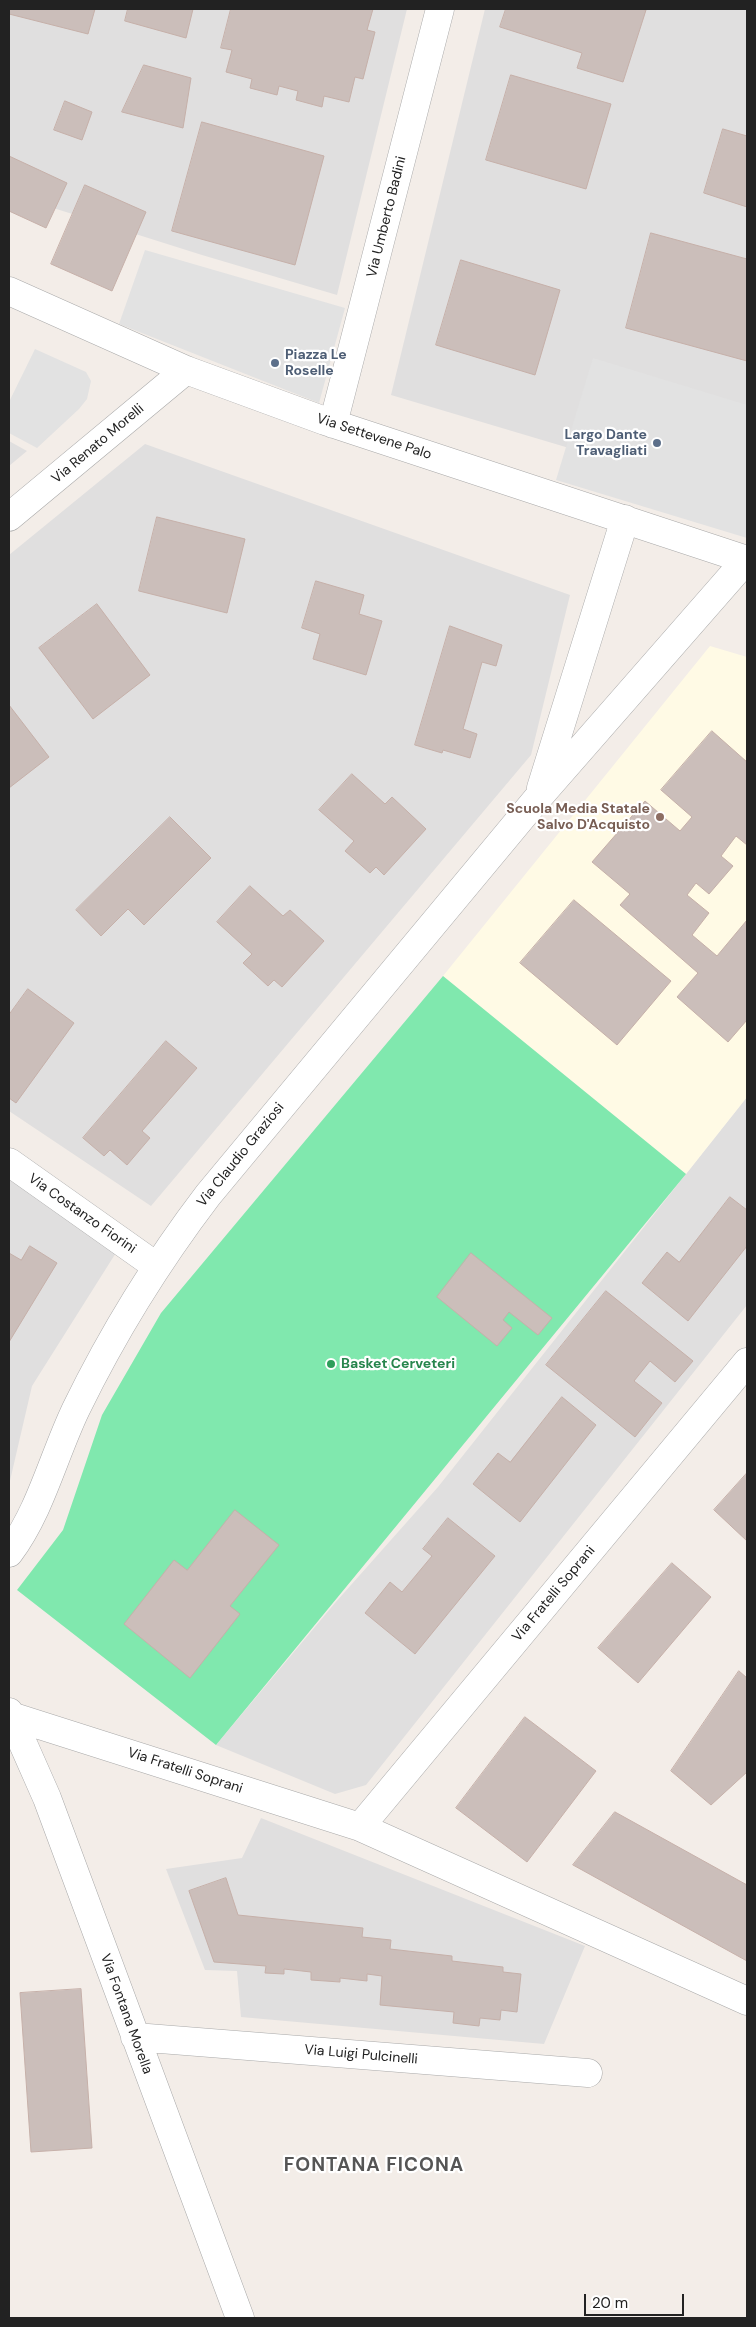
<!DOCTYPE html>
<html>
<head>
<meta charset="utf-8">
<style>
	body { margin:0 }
	#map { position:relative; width:756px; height:2327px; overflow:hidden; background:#f3ede8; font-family:"DM Sans",sans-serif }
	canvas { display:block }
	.frame { position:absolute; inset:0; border:10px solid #222; pointer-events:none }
	.scale { position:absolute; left:584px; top:2294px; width:100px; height:22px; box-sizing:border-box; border:2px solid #222; border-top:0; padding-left:6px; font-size:15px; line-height:18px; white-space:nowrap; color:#222; -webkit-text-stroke:4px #fff; paint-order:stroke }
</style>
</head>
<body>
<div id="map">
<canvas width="756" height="2327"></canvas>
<div class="frame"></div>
<div class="scale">20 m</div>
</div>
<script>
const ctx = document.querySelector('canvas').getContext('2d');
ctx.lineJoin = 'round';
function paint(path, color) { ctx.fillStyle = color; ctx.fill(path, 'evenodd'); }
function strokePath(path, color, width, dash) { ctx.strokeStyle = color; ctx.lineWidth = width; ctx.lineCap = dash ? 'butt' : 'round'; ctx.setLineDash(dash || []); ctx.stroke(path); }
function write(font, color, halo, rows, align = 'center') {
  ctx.font = font + ' "DM Sans",sans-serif'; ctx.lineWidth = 4.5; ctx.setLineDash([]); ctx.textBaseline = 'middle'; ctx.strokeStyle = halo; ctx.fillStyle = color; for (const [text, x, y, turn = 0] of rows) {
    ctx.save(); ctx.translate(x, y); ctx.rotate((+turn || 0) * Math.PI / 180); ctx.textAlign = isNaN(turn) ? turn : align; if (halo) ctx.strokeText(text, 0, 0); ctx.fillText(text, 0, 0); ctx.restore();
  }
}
const residential = new Path2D(`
	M9 9H407L337 295 202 255 9 194Z
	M485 9H747V501L391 395Z
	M9 441 27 451 9 466Z
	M145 444 570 595 531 755 151 1206 9 1111V555Z
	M747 1097V1305L366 1785 335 1794 216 1745 335 1603 438 1487Z
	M9 1178 119 1248 32 1386 9 1485Z
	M261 1818 585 1946 544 2044 241 2017 237 1971 205 1970 166 1869 242 1858Z`);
const education = new Path2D(`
	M710 646 747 657V1097L686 1174 443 976Z`);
const pitch = new Path2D(`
	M443 976 686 1174 216 1745 17 1590 63 1530 102 1415 161 1313Z`);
const parking = new Path2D(`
	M145 250 345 308 319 403 119 324Z
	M35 349 86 372 91 381 87 399 79 409 37 448 9 433V402Z
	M593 358 747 405V538L556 480Z`);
const building = new Path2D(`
	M9 9H95L88 34 9 14Z
	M128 9H193L186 38 125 21Z
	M231 9H373L367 30 375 32 363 79 355 77 349 102 324 96 322 107 296 100 298 91 279 86 277 95 250 88 252 79 226 72 232 50 221 48Z
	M506 9H641L646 10 623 82 577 68 582 53 500 27Z
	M144 65 191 78 183 128 122 112Z
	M511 75 611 104 586 189 486 160Z
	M65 101 92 112 82 140 54 130Z
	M202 122 324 156 295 265 172 231Z
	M723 129 747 136V207L704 193Z
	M9 156 67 183 46 228 9 211Z
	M85 185 146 212 112 291 51 264Z
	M651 233 747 259V361L626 328Z
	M461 260 560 290 535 375 436 345Z
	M157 517 245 539 227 613 139 591Z
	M316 581 364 595 359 614 382 621 366 675 313 659 320 634 302 628Z
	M97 604 150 675 93 719 39 648Z
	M450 626 502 645 496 666 482 662 463 729 477 734 470 758 443 750 442 753 415 745Z
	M9 705 49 757 9 788Z
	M712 731 747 762V845L736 836 721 856 733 866 709 894 696 883 687 895 709 913 692 935 717 956 747 920V1020L728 1042 677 997 698 973 620 905 630 894 592 862 645 801 680 831 692 817 661 790Z
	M352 774 385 804 392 797 426 829 384 875 376 867 370 873 345 851 354 841 319 810Z
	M170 817 211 858 144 925 128 909 101 936 76 910Z
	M250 886 283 916 290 910 324 941 282 987 274 980 268 986 243 963 252 954 217 922Z
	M574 900 671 981 617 1045 520 963Z
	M28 989 74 1023 16 1103 9 1098V1015Z
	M166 1041 197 1068 142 1131 150 1138 127 1165 110 1150 104 1156 83 1138Z
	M730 1197 747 1210V1246L688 1321 642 1283 667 1252 679 1262Z
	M30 1246 57 1263 9 1342V1253L21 1260Z
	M471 1253 552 1318 538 1335 509 1312 503 1320 512 1328 497 1346 437 1297Z
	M606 1291 693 1361 675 1382 650 1361 634 1381 662 1403 635 1437 546 1365Z
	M562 1397 596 1425 520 1522 473 1484 498 1453 510 1462Z
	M747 1473V1541L714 1510Z
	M235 1510 279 1545 230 1606 240 1614 190 1678 124 1624 174 1560 187 1570Z
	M448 1518 495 1556 415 1654 365 1613 390 1582 402 1592 432 1556 423 1549Z
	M672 1563 711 1597 638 1683 598 1648Z
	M739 1671 747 1678V1772L711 1805 671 1771Z
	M525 1717 596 1771 527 1862 456 1808Z
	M615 1812 747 1885V1961L573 1865Z
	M226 1878 238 1915 363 1928 362 1937 391 1940 390 1949 452 1956V1961L503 1967V1972L521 1974 517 2012 501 2010 500 2020 480 2018 479 2026 453 2023 454 2012 380 2005 382 1976 367 1974V1981L340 1978V1982L311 1980V1972L284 1969V1974L265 1973 266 1966 214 1962 189 1891Z
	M81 1989 92 2148 31 2152 20 1993Z`);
const minor = new Path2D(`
	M9 291 186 370 325 421 747 560
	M333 424 440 9
	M9 517 186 370
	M541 788 625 519
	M9 1162 156 1266
	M9 1553C41 1510 53 1457 76 1409 113 1333 157 1262 208 1195L537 799 746 560
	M9 1712 47 1798 240 2318
	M11 1716 360 1827 747 2001
	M360 1827 747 1362
	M135 2037 588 2073`);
const markers = [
	[275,363,5,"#5c6f8a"],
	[657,443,5,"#5c6f8a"],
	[660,817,5,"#8d6e63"],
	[331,1364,5,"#2e9e5b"]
];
const streetNames = [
	["Via Umberto Badini",387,217,-76],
	["Via Settevene Palo",374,437,18],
	["Via Renato Morelli",98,444,-40],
	["Via Claudio Graziosi",241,1155,-51],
	["Via Costanzo Fiorini",82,1214,35],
	["Via Fratelli Soprani",554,1594,-50],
	["Via Fratelli Soprani",185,1771,18],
	["Via Fontana Morella",126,2014,70],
	["Via Luigi Pulcinelli",361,2055,5]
];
const serviceNames = [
	["Piazza Le",285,355],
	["Roselle",285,371],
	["Largo Dante",647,435,"right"],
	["Travagliati",647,451,"right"]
];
const educationNames = [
	["Scuola Media Statale",650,809],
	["Salvo D'Acquisto",650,825]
];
const leisureNames = [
	["Basket Cerveteri",341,1364]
];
const districtNames = [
	["FONTANA FICONA",374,2166]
];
paint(residential, '#e0dfdf');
paint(education, '#fffae5');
paint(pitch, '#80e8ae');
paint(parking, '#e2e2e2');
paint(building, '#cbbeba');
strokePath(building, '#c6b0a9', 1);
strokePath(minor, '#a9a9a9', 29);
strokePath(minor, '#fff', 28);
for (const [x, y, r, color] of markers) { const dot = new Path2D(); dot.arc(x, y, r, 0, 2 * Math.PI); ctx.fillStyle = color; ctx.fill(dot); strokePath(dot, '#fff', 2); }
write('14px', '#222', '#fff', streetNames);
write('bold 14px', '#4e5e75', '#fff', serviceNames, 'left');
write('bold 14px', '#785e54', '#fff', educationNames, 'right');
write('bold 14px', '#27864d', '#fff', leisureNames, 'left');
ctx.letterSpacing = '1px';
write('bold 19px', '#555', '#fff', districtNames);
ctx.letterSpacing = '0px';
</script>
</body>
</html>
